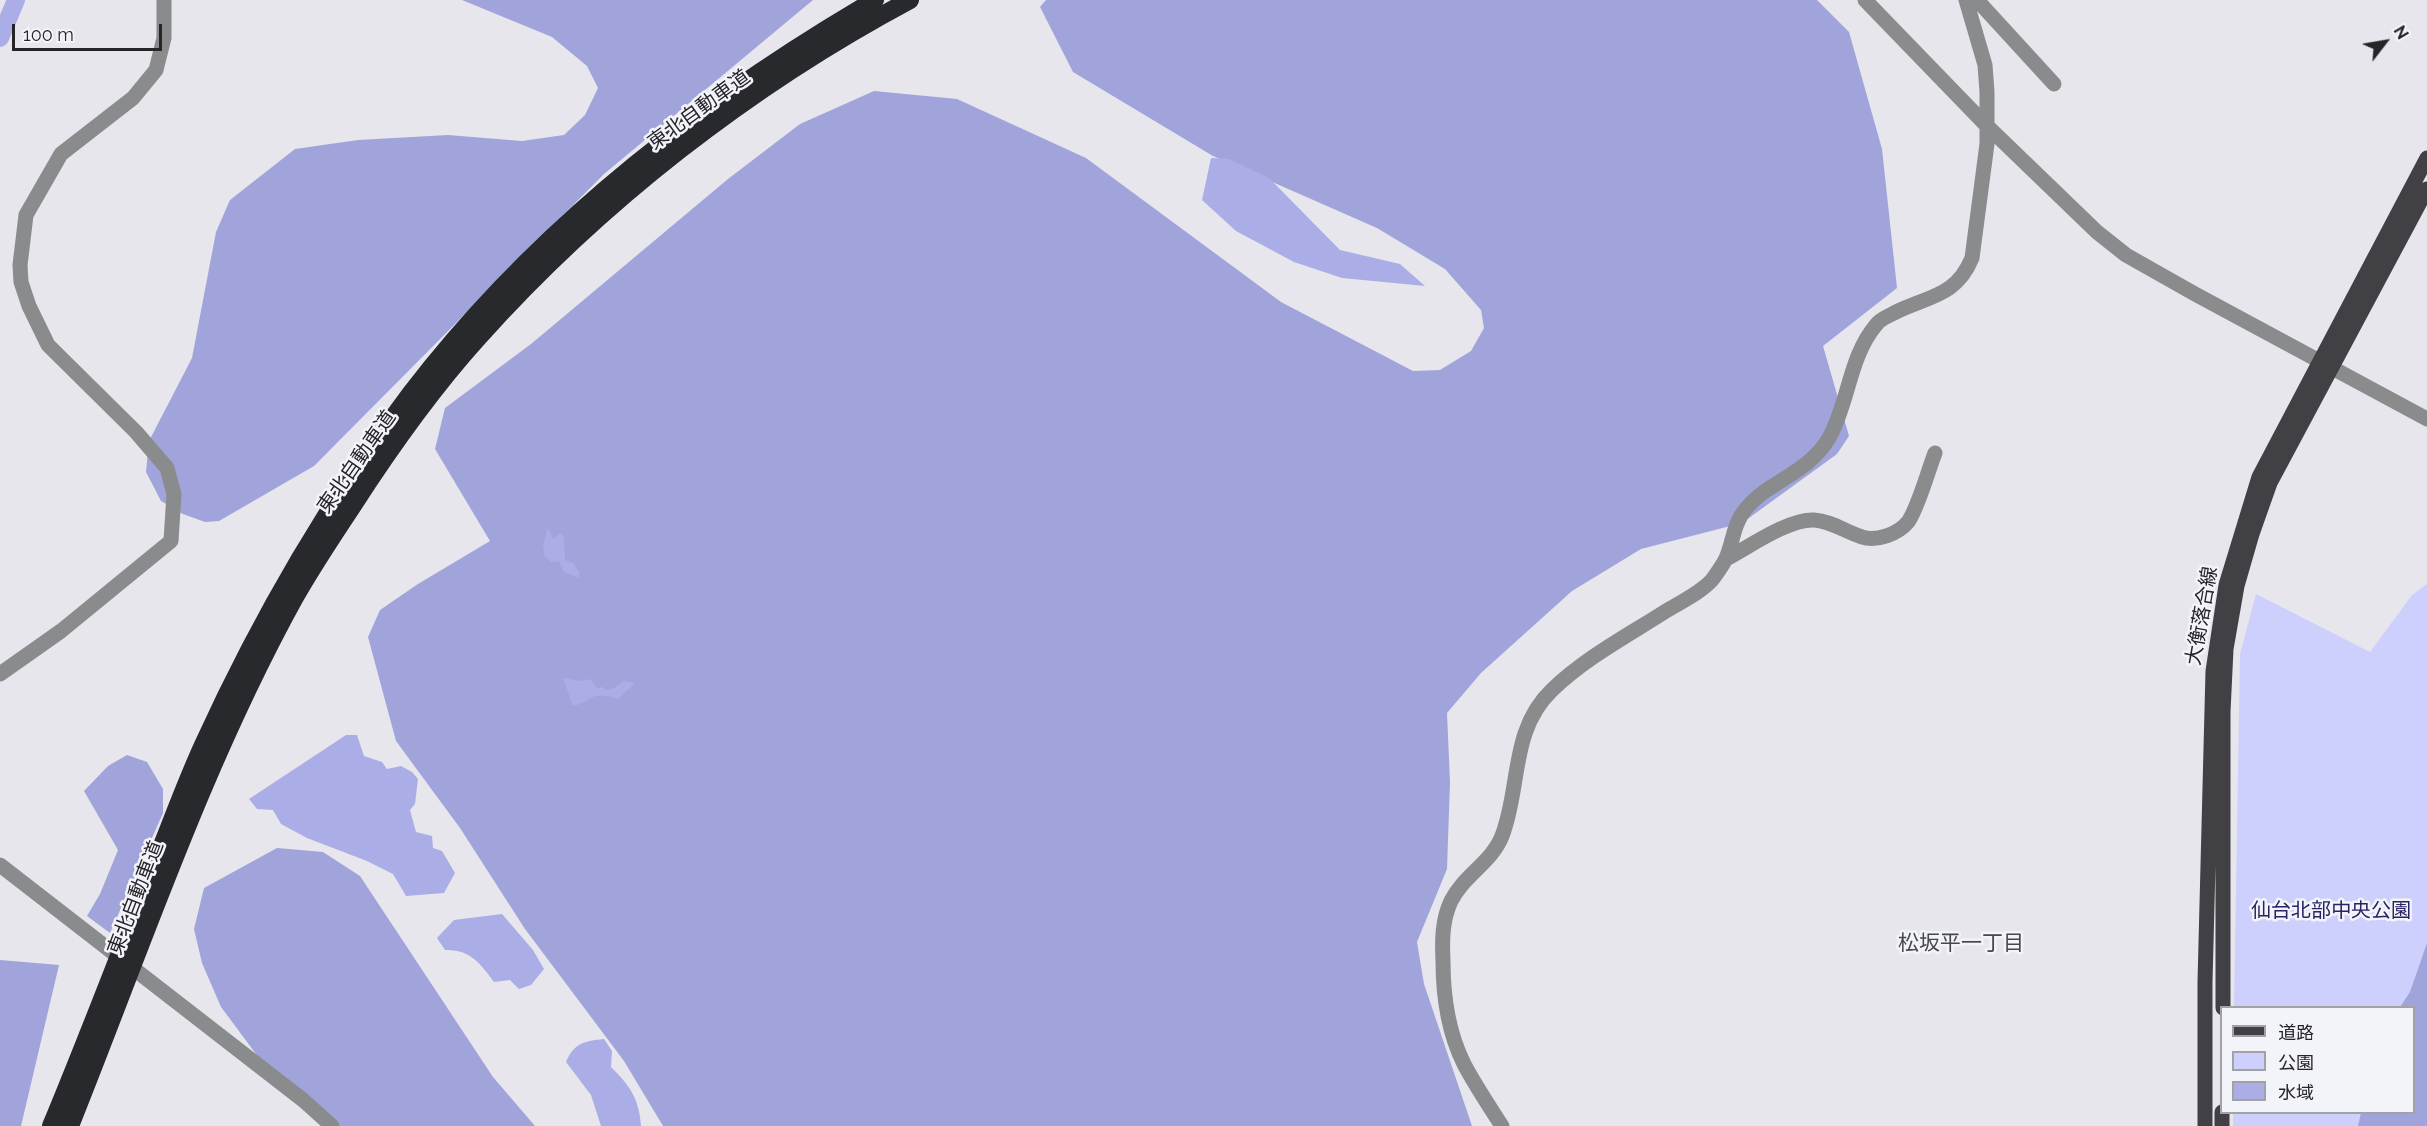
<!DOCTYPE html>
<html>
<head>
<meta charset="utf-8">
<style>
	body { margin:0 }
	#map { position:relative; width:2427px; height:1126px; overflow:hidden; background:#e6e6ec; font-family:Raleway,"Noto Sans JP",sans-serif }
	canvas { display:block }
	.legend { position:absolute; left:2220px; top:1006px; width:195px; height:108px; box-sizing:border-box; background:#f3f3fa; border:2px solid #a1a1a6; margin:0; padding:8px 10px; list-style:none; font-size:18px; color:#252527 }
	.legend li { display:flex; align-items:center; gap:12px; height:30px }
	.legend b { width:30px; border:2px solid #a1a1a6 }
	.north { position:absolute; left:2355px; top:12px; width:60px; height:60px; -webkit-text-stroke:4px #f3f3fa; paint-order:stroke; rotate:59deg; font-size:16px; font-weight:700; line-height:24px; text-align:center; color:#252527 }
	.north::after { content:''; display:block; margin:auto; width:21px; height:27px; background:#252527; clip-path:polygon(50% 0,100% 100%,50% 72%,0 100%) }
	.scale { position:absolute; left:12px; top:24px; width:150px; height:27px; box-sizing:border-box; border:3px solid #252527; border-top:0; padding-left:8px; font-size:18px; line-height:21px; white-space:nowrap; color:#252527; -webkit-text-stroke:4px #f3f3fa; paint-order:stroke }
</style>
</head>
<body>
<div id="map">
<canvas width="2427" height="1126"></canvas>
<ul class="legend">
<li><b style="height:8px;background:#414145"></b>道路</li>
<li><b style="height:16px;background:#cdd0fc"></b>公園</li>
<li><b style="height:16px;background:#abaee6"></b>水域</li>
</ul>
<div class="north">N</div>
<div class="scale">100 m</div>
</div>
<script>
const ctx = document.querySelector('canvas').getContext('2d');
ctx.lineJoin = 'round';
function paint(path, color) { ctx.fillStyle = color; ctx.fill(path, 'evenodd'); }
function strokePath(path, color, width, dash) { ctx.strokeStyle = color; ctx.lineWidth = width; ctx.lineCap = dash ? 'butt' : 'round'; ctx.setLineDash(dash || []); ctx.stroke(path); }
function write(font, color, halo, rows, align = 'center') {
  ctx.font = font + ' Raleway,"Noto Sans JP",sans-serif'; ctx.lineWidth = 5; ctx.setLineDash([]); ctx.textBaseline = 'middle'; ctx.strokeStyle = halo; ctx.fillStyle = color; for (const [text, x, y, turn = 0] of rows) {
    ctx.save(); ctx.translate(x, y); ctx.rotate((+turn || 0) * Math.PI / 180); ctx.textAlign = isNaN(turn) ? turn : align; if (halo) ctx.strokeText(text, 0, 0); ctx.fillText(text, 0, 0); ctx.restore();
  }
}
const green = new Path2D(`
	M2427 584V1126H2233V1113L2414 1112V1008L2234 1007 2240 654 2256 594 2370 652 2412 595Z`);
const forest = new Path2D(`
	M462 0H813L604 174 314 466 219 521 205 522 183 514 161 501 146 472 149 441 192 358 216 232 230 200 295 149 358 140 448 135 522 141 564 135 585 115 598 88 587 66 552 37Z
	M1046 0H1817L1849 32 1882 149 1897 288 1823 346 1849 436 1837 454 1742 523 1641 549 1572 591 1481 673 1447 713 1450 782 1447 869 1417 942 1424 984 1472 1126H663L624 1061 525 929 460 828 396 741 368 637 380 610 418 584 490 541 435 449 445 408 531 344 728 179 800 124 874 91 957 99 1086 158 1281 302 1413 371 1440 370 1471 351 1484 328 1481 310 1445 269 1377 228 1213 156 1073 72 1040 7Z
	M127 755 147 762 163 789V813L110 933 87 916 100 894 118 850 84 791 108 766Z
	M277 848 323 852 360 876 493 1077 535 1126H336L259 1058 221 1007 202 963 194 929 204 888Z
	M2427 943V1126H2358L2361 1113 2414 1112V1008L2400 1007 2410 992Z
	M0 960 59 965 21 1126H0Z`);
const water = new Path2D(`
	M1211 158 1229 159 1269 178 1340 250 1400 264 1425 286 1342 278 1294 262 1236 231 1202 200Z
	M548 528 553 539 560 533 564 536 565 560 573 563 580 573 578 578 563 571 559 561 551 562 545 557 543 546Z
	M563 678 581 681 590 679 597 688 603 687 606 690 614 688 623 681 635 683 618 699C590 690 595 700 573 706Z
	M346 735H357L364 756 382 762 387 769 401 766 412 772 418 779 415 804 410 810 416 832 432 836 433 848 442 851 455 873 444 893 406 896 393 874 367 861 307 838 281 824 273 810 257 809 249 799Z
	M502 914 533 950 544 969 531 985 519 989 510 980 494 982C481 964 470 949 445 950L437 938 454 920Z
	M604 1039 612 1051 611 1067C630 1086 639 1098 641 1126H601L591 1095 566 1062C574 1043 584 1041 604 1039Z`);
const river = new Path2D(`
	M0 38 16 0`);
const minor = new Path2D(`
	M1865 0 1986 125 2097 232 2126 255 2195 294 2427 419
	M1977 0 2054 84
	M1726 559C1749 547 1788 519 1814 520 1831 521 1846 532 1862 537 1876 542 1898 534 1908 522 1918 508 1928 471 1935 453
	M0 674 61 631 171 541 174 494 167 468 136 432 48 345 29 306 21 282 20 265 26 215 61 154 133 98 156 70 164 38V0
	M0 865 303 1100 332 1126
	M1502 1126C1489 1106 1475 1085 1464 1064 1448 1032 1443 996 1443 961 1442 941 1442 920 1451 901 1463 876 1492 862 1502 836 1521 787 1510 730 1552 690 1585 658 1627 636 1666 611 1681 602 1700 593 1712 580 1717 573 1724 564 1727 556 1733 541 1734 523 1745 510 1767 481 1807 475 1829 438 1849 402 1849 357 1876 325 1880 319 1887 317 1894 313 1928 296 1956 297 1972 258L1987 144V92L1985 65 1966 0`);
const major = new Path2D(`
	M2223 1008V712L2226 649 2237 586 2252 534 2270 483 2427 189
	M2205 1126V982L2213 671 2226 585 2259 477 2427 158
	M2222 1126V1112`);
const highway = new Path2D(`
	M51 1126C88 1037 122 948 157 858 172 821 186 782 203 745 260 620 328 502 411 393 535 231 700 102 875 0
	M70 1126C141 949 202 766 294 599 312 567 332 537 352 507 390 448 431 390 478 338 600 202 749 86 910 0`);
const streetNames = [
	["東北自動車道",699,110,-36],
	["東北自動車道",357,462,-55],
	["大衡落合線",2202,616,-80],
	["東北自動車道",136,898,-69]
];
const parkNames = [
	["仙台北部中央公園",2331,911]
];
const neighbourhoodNames = [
	["松坂平一丁目",1961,944]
];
paint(green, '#cdd0fc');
paint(forest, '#a0a4db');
paint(water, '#abaee6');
strokePath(river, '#abaee6', 18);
strokePath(minor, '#8a8b8d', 15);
strokePath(major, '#414145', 15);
strokePath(highway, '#28292d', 18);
write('20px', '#252527', '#f3f3fa', streetNames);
write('20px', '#292364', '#f3f3fa', parkNames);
write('21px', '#46474c', '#f3f3fa', neighbourhoodNames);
</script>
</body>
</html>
